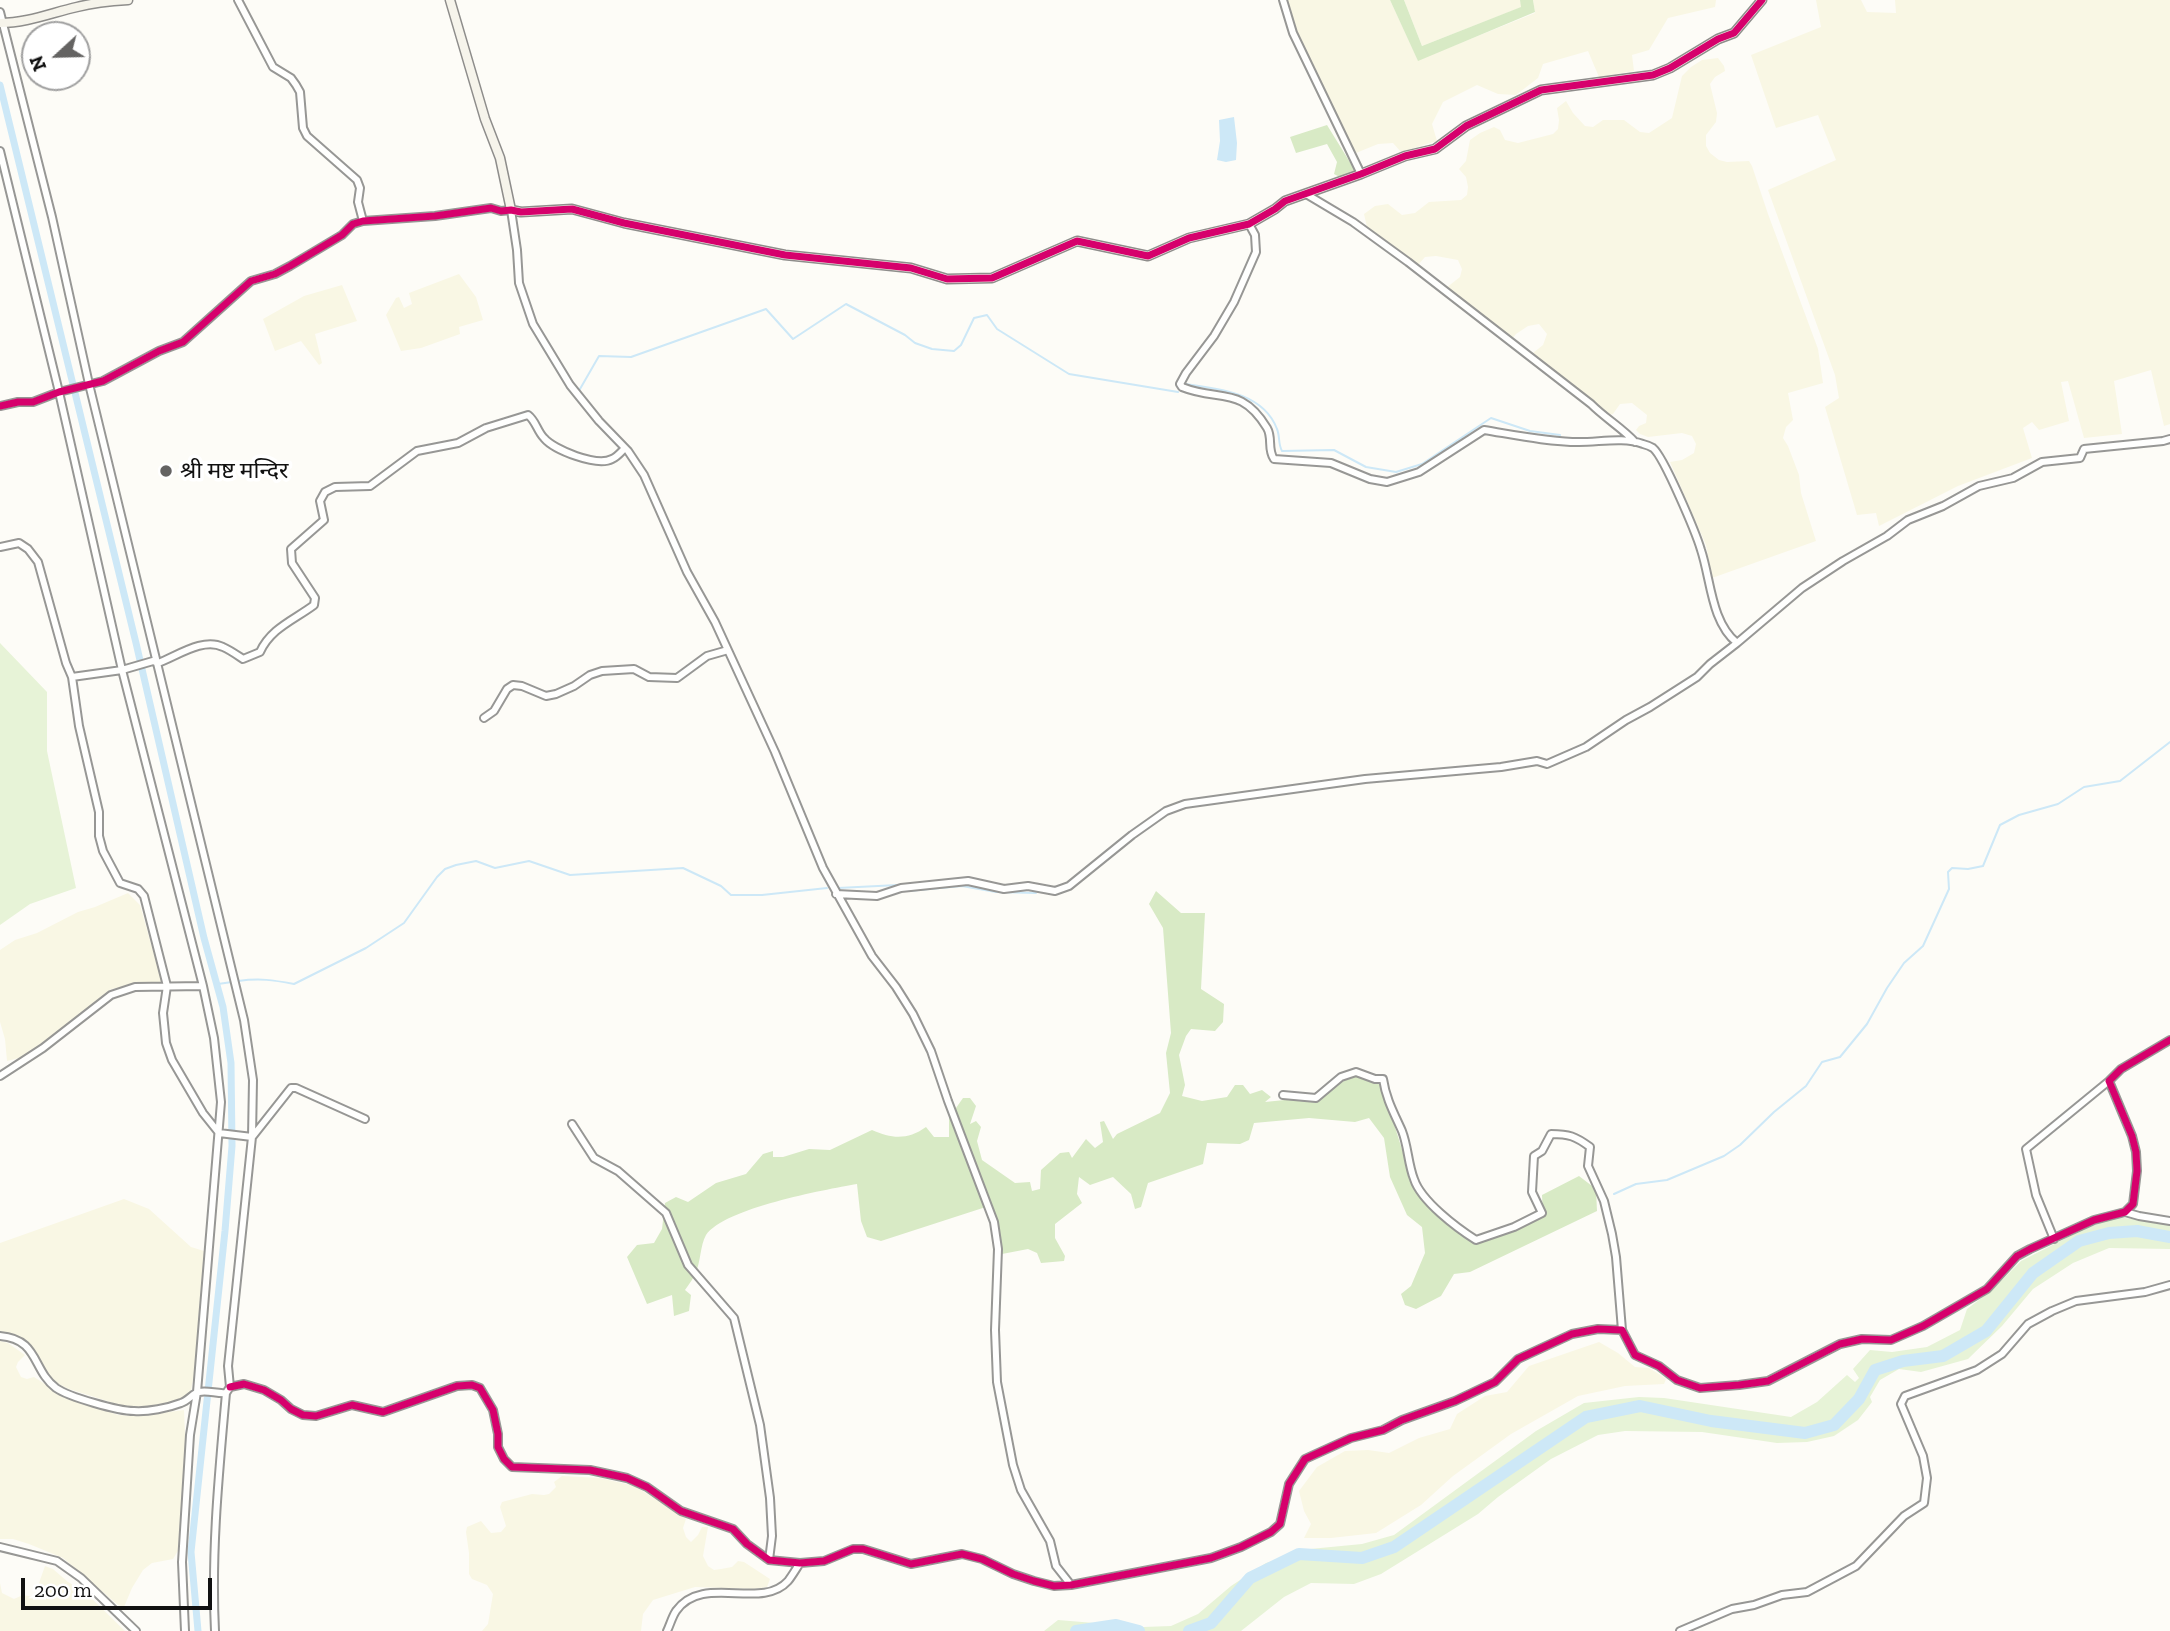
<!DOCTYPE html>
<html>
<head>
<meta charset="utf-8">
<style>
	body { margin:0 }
	#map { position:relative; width:2170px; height:1631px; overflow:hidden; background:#fdfcf7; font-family:"Zilla Slab",serif }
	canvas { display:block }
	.north { position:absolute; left:21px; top:21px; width:70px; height:70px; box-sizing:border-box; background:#fff; border:2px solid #a0a0a0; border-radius:50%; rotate:248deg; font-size:19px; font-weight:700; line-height:28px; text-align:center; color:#111 }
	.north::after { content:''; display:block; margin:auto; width:24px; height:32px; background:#646362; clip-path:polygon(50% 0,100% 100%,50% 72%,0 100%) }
	.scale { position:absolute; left:21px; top:1578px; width:191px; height:32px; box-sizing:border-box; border:4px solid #111; border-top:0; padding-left:9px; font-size:21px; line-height:24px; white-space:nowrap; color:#111; -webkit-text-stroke:5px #fff; paint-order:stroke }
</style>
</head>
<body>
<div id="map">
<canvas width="2170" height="1631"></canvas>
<div class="north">N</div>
<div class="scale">200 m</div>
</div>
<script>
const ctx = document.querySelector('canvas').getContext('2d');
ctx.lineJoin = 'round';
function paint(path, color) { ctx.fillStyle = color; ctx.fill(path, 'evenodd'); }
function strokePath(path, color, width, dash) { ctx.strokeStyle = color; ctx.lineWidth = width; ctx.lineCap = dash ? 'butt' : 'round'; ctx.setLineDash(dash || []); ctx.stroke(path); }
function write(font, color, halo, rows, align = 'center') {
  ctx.font = font + ' "Zilla Slab","Noto Sans Devanagari",serif'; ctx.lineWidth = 7; ctx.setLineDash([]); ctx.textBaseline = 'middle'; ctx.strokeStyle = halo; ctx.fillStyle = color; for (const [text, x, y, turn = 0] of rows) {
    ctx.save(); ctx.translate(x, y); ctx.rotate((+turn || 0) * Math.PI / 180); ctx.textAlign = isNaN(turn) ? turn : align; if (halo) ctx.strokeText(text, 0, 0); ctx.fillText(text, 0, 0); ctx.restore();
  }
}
const farmland = new Path2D(`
	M1286 0H1390L1418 60 1535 13 1533 0H1716L1715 7 1668 18 1649 50 1632 55 1634 71 1599 77 1588 51 1543 64 1538 78 1516 95 1498 94 1477 85 1443 102 1432 124 1437 141 1401 152 1393 143 1378 144 1356 153 1303 47Z
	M1404 0H1520L1522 7 1422 46Z
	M1816 0H1861L1867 12 1896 13 1895 0H2170V424L2164 426 2151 370 2114 381 2122 434 2084 438 2068 381 2061 382 2069 421 2039 430 2032 422 2023 428 2032 458 1958 486 1879 526 1876 513 1857 515 1825 407 1839 398 1835 375 1768 190 1836 160 1818 115 1776 128 1751 55 1821 27Z
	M1718 58 1724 66 1725 71 1715 77 1710 84 1717 113 1716 122 1706 135V146L1710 153 1719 160 1727 162 1749 161 1752 166 1768 214 1818 349 1823 383 1788 393 1793 420 1786 427 1783 438 1788 446 1799 475 1801 493 1816 541 1712 578 1706 545 1670 462 1682 460 1694 453 1696 444 1692 436 1682 433 1648 437 1640 434 1636 430 1639 426 1646 423 1647 415 1632 403 1620 404 1613 414 1609 415 1533 353 1543 345 1547 334 1539 324 1528 326 1516 334 1512 339 1446 288 1460 277 1462 269 1458 260 1436 256 1425 257 1418 265 1367 227 1364 214 1375 206 1388 204 1402 215 1415 213 1429 202 1461 200 1467 195 1468 187 1466 177 1459 169 1466 161 1470 140 1480 133 1494 127 1500 130 1505 140 1518 143 1553 134 1558 129 1559 120 1557 108 1566 101 1573 113 1585 126 1593 127 1603 120H1624L1640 132 1649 133 1672 118 1682 76 1691 67 1702 60Z
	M459 274 476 297 483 320 459 327 460 334 421 348 401 351 386 315 396 298 399 297 404 308 412 304 409 293Z
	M342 285 357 321 315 334 322 363 319 365 301 341 275 351 263 319 304 296Z
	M128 893 140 905 162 983 136 984 111 989 39 1046 23 1057 7 1061 5 1039 0 1022V950L15 940 37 933 78 912 95 907Z
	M124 1199 149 1209 191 1247 204 1251 194 1375 190 1395 181 1401 161 1407H126L69 1389 56 1383 46 1371 35 1351 25 1340 14 1334 0 1332V1243Z
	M0 1341 8 1343 25 1355 18 1362 16 1367 21 1377 27 1379 34 1377 70 1400 91 1405 118 1415 137 1416 184 1410 186 1456 179 1549 173 1559 152 1563 143 1570 132 1588 124 1607 118 1605 63 1558 29 1544 13 1539H0Z
	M1599 1342 1618 1353 1635 1367 1649 1368 1659 1374 1666 1379 1664 1384 1625 1386 1578 1396 1511 1434 1453 1476 1421 1505 1376 1533 1331 1538H1304L1311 1524 1304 1511 1299 1491 1317 1467 1345 1451 1368 1450 1389 1453 1419 1438 1450 1429 1457 1414 1485 1396 1507 1392 1529 1366Z
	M562 1476 600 1478 635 1486 686 1519 683 1528 686 1537 691 1542 698 1535 702 1527H708L703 1556 708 1566 714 1570 721 1569 732 1567 738 1561 744 1562 770 1579 767 1587 754 1589 695 1587 653 1600 643 1614 641 1631H482L488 1624 493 1594 487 1585 472 1579 469 1574V1553L466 1532 467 1527 481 1521 491 1533 501 1532 506 1526 500 1507 502 1502 532 1494 544 1495 549 1494 556 1487 554 1482Z
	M45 1566 53 1569 68 1582 84 1591 125 1631H0V1583L2 1593 14 1599 23 1595 34 1597Z`);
const green = new Path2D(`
	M0 643 47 692V751L76 888 30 904 0 925Z
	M2117 1217 2170 1224V1249L2109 1248 2073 1263 2033 1289 2002 1326 1968 1359 1921 1372 1899 1369 1880 1380 1870 1397 1872 1402 1858 1420 1834 1436 1807 1442 1777 1443 1702 1432 1625 1431 1598 1435 1551 1459 1498 1497 1478 1514 1381 1574 1354 1584 1311 1583 1284 1597 1241 1631H1044L1058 1620 1143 1627 1171 1626 1198 1614 1231 1586 1266 1563 1310 1549 1362 1544 1394 1535 1536 1431 1584 1403 1639 1397 1664 1398 1791 1417 1817 1402 1847 1375 1855 1382 1859 1378 1853 1369 1870 1350 1892 1352 1927 1347 1960 1330 1967 1309 1992 1290 2021 1261 2084 1229Z`);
const forest = new Path2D(`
	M1390 0H1404L1422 46 1521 7 1520 0H1533L1535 12 1418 61Z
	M1327 125 1356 172 1351 183 1334 174 1337 162 1327 144 1296 153 1290 137Z
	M1156 891 1181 913H1205L1201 989 1224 1004 1223 1022 1215 1031 1191 1029 1186 1036 1179 1055 1185 1085 1182 1096 1202 1101 1227 1097 1235 1085H1243L1250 1094 1262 1090 1271 1097 1265 1102 1324 1096 1337 1082 1355 1074 1381 1082 1414 1188 1463 1235 1477 1243 1543 1217 1542 1195 1579 1176 1596 1189 1597 1211 1470 1272 1454 1274 1441 1296 1416 1309 1405 1305 1401 1294 1411 1286 1425 1253 1422 1227 1407 1215 1390 1177 1384 1138 1369 1118 1355 1122 1309 1118 1254 1123 1249 1140 1240 1144 1207 1143 1203 1164 1148 1183 1141 1207 1135 1209 1131 1194 1113 1177 1090 1185 1079 1177 1077 1194 1082 1203 1055 1224V1238L1065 1256 1064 1261 1041 1263 1037 1253 1028 1249 1002 1254 992 1205 881 1241 867 1237 861 1221 857 1184C823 1190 725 1208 706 1235 700 1246 701 1260 696 1272 694 1278 689 1284 685 1290L691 1295 689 1311 674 1316 672 1295 647 1304 627 1257 637 1245 654 1243 662 1229 665 1203 676 1197 688 1202 716 1183 746 1174 763 1154 773 1151V1157H783L809 1149 830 1150 872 1130C892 1139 908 1140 926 1127L934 1137H949V1118L963 1098H970L976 1106 970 1124 976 1121 981 1127 977 1141 982 1160 1015 1183 1030 1182 1032 1191 1040 1189 1041 1170 1060 1153 1069 1152 1072 1158 1086 1139 1095 1148 1103 1142 1100 1122 1104 1121 1113 1139 1117 1134 1160 1113 1170 1093 1166 1053 1171 1033 1163 928 1149 904Z`);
const water = new Path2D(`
	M1234 117 1237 143 1236 160 1226 162 1217 160 1220 141 1219 120Z`);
const stream = new Path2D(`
	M1185 384C1218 389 1263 392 1277 429 1280 436 1278 444 1282 451L1334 450 1366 467 1396 472 1422 464 1491 418 1530 431 1560 435
	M580 389 599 356 631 357 766 309 793 339 846 304 905 335 915 343 932 349 954 351 961 345 974 318 987 315 997 329 1069 374 1178 392
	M838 888 898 885
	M908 891 962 886 996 892 1036 893
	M238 981C260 978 273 980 294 984L366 948 404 923 437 877 445 869 456 865 476 861 495 868 529 861 570 875 683 868 721 886 731 895H762L827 888
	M218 984 232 982
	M1614 1194 1636 1184 1667 1180 1724 1156 1740 1145 1774 1112 1806 1086 1822 1062 1840 1057 1867 1024 1887 988 1904 963 1923 946 1949 889 1948 872 1952 868 1968 869 1983 866 2000 825 2019 815 2058 804 2084 787 2120 781 2170 742`);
const canal = new Path2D(`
	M0 85 136 643 204 938 223 1007 231 1063 232 1146 225 1231 191 1552 198 1631`);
const river = new Path2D(`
	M1076 1631 1116 1625 1139 1631
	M1189 1631 1211 1623 1250 1578 1299 1554 1362 1558 1394 1547 1586 1417 1640 1406 1711 1421 1805 1433 1834 1425 1859 1399 1875 1370 1903 1361 1943 1356 1986 1331 2033 1273 2079 1241 2109 1233 2137 1231 2170 1237`);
const street = new Path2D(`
	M238 0 273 67 291 78 296 85 300 92 303 128 307 136 357 180 360 188 358 202 363 221
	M1283 0 1293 33 1361 174
	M0 12 52 217 89 384 244 1020 253 1080 252 1137
	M0 151 59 392 122 670 203 986 214 1038 221 1102 197 1392 190 1435 182 1562 185 1631
	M1306 194 1353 222 1408 262 1591 404C1605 418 1622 428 1635 442
	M1249 224 1255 235 1256 252 1234 302 1214 336 1186 373 1180 384 1182 387C1219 402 1241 385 1267 428 1273 438 1267 449 1274 459L1331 463 1370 479 1387 482 1419 472 1484 430C1515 435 1548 442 1579 442 1601 442 1623 437 1643 444 1647 445 1650 446 1653 448 1664 457 1696 533 1701 550 1711 580 1711 622 1737 643L1802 588 1843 561 1887 536 1908 520 1943 506 1979 486 2013 478 2042 462 2080 458 2084 449 2163 441 2170 439
	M0 406 18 402H33L59 392 103 381 159 351 183 342 251 281 275 274 290 266 342 235 353 224 363 221 435 216 491 208 501 211 511 210 517 250 519 283 533 324 570 385 599 421 628 451 644 475 687 572 715 622 775 752 823 868 872 956 896 987 913 1014 931 1051 948 1101 994 1222 998 1249 995 1330 997 1382 1013 1465 1021 1490 1050 1541 1056 1566 1071 1585
	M0 547 19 543 28 549 38 562 66 663 72 677 122 670 153 661 158 663C177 656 203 637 223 647 230 650 237 655 243 659L260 652C271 628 294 620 314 605L315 598 292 563 291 549 324 520 320 501 325 492 335 487 370 486 417 451 458 443 486 428 528 415C536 421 537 431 544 438 554 450 597 467 612 459 617 457 621 452 625 448
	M72 677 79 726 99 812V836L103 851 120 883 138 889 144 896 167 986 163 1013 166 1043 172 1060 203 1113 219 1133 252 1137 228 1366 230 1387 226 1393C219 1472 211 1551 215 1631
	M484 718 494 711 507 689 513 685 522 686 546 696 556 694 574 686 590 675 602 671 634 669 649 677 677 678 707 656 728 650
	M836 894 877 896 901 888 968 881 1004 889 1028 886 1055 891 1069 886 1132 835 1166 811 1185 804 1365 779 1501 767 1537 761 1547 764 1586 747 1626 720 1650 707 1697 677 1710 664 1737 643
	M0 1076 43 1048 111 995 135 987 203 986
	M1283 1095 1316 1098 1341 1077 1356 1072 1375 1079H1383C1386 1099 1394 1113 1402 1131 1408 1146 1408 1164 1414 1179 1421 1201 1457 1228 1476 1240L1514 1227 1542 1213 1532 1192 1534 1156 1542 1151 1551 1134C1569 1134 1575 1136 1590 1147L1588 1166 1604 1201 1612 1234 1616 1257 1622 1330
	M572 1124 594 1158 618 1171 666 1213 688 1265 734 1318 760 1425 770 1498 772 1536 769 1560
	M253 1136 291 1088H296L365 1119
	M2125 1212 2139 1216 2170 1221
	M2054 1239 2036 1195 2026 1149 2109 1081
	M0 1336C39 1339 32 1370 56 1388 69 1397 118 1411 134 1411 148 1412 168 1408 181 1403 188 1401 193 1393 199 1392 208 1390 217 1394 226 1393
	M230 1387 244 1384 264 1390 281 1400 291 1409 303 1415 316 1416 352 1405 383 1412 457 1386 472 1385 480 1388 493 1410 498 1434V1447L504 1459 512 1467 590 1470 627 1478 647 1487 681 1511 733 1529 747 1544 769 1560 800 1563 824 1561 853 1549H863L911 1564 962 1554 982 1559 1013 1574 1034 1581 1054 1586 1071 1585 1211 1558 1241 1547 1271 1532 1280 1524 1289 1484 1305 1459 1351 1438 1383 1430 1402 1420 1455 1401 1495 1382 1518 1359 1572 1334 1598 1329 1622 1330 1635 1355 1659 1366 1677 1380 1700 1388 1739 1385 1768 1381 1840 1344 1862 1339 1891 1340 1923 1326 1987 1289 2017 1256 2030 1249 2094 1220 2125 1212 2133 1204 2137 1171 2136 1152 2132 1136 2109 1081 2121 1069 2170 1040
	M0 1547 57 1561 81 1578 136 1631
	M667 1631C670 1625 672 1617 676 1611 703 1573 761 1611 788 1581 792 1576 796 1569 800 1563
	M1680 1631 1732 1609 1754 1605 1782 1595 1807 1592 1856 1566 1904 1516 1924 1503 1927 1478 1923 1456 1901 1404 1905 1396 1977 1370 2002 1354 2028 1324 2052 1311 2076 1301 2145 1292 2170 1285`);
const secondary = new Path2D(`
	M450 0 485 119 500 158 511 210 521 212 572 209 624 223 785 255 911 268 947 279 992 278 1077 241 1148 256 1189 238 1249 224 1275 209 1285 201 1361 174 1405 156 1435 149 1466 126 1541 90 1653 75 1670 68 1718 39 1734 33 1762 0
	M0 23C27 23 51 13 77 7 93 3 111 1 128 0`);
const cycleway = new Path2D(`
	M0 406 18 402H33L59 392 103 381 159 351 183 342 251 281 275 274 290 266 342 235 353 224 363 221 435 216 491 208 501 211 511 210 521 212 572 209 624 223 785 255 911 268 947 279 992 278 1077 241 1148 256 1189 238 1249 224 1275 209 1285 201 1361 174 1405 156 1435 149 1466 126 1541 90 1653 75 1670 68 1718 39 1734 33 1762 0
	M230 1387 244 1384 264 1390 281 1400 291 1409 303 1415 316 1416 352 1405 383 1412 457 1386 472 1385 480 1388 493 1410 498 1434V1447L504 1459 512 1467 590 1470 627 1478 647 1487 681 1511 733 1529 747 1544 769 1560 800 1563 824 1561 853 1549H863L911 1564 962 1554 982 1559 1013 1574 1034 1581 1054 1586 1071 1585 1211 1558 1241 1547 1271 1532 1280 1524 1289 1484 1305 1459 1351 1438 1383 1430 1402 1420 1455 1401 1495 1382 1518 1359 1572 1334 1598 1329 1622 1330 1635 1355 1659 1366 1677 1380 1700 1388 1739 1385 1768 1381 1840 1344 1862 1339 1891 1340 1923 1326 1987 1289 2017 1256 2030 1249 2094 1220 2125 1212 2133 1204 2137 1171 2136 1152 2132 1136 2109 1081 2121 1069 2170 1040`);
const markers = [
	[166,471,7,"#646362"]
];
const poiNames = [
	["श्री मष्ट मन्दिर",180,471]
];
paint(farmland, '#f9f7e4');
paint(green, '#e7f3d7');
paint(forest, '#d8eac5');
paint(water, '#cde8f7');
strokePath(stream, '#cde8f7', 2);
strokePath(canal, '#cde8f7', 7);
strokePath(river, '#cde8f7', 12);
strokePath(street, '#979795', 10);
strokePath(secondary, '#8e8d8b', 11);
strokePath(street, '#fffffe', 6);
strokePath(secondary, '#f6f4eb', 8);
strokePath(cycleway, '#d6006c', 7);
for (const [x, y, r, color] of markers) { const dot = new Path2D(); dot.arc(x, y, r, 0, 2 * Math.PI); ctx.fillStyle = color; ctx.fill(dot); strokePath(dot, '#fff', 2.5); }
write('23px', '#111', '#fff', poiNames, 'left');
</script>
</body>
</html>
